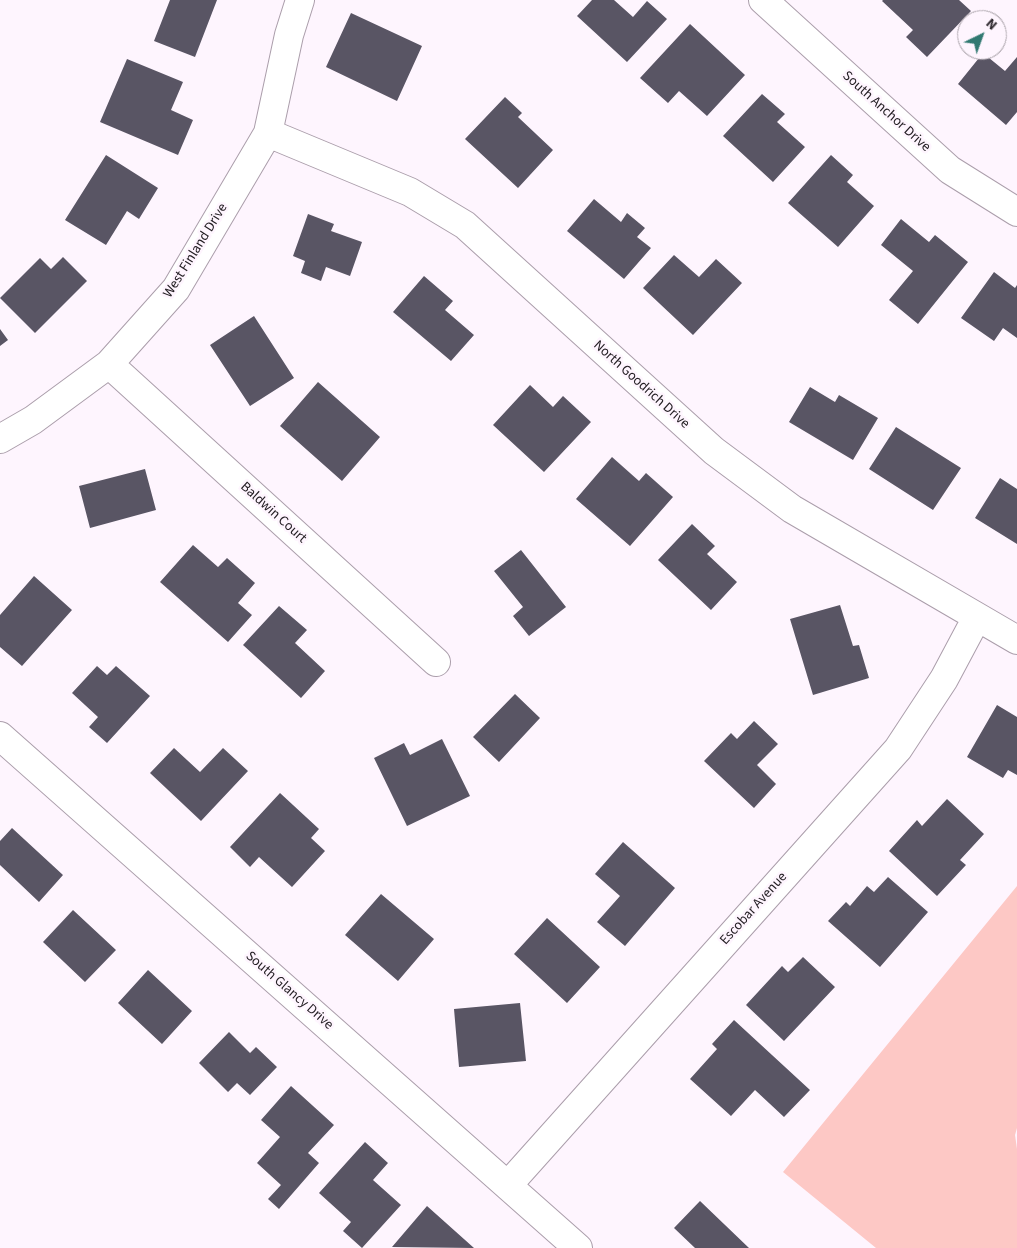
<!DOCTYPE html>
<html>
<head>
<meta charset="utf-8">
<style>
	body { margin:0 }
	#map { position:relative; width:1017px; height:1248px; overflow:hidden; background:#fef5fe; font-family:"Source Sans 3",sans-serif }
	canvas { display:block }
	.north { position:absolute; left:957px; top:10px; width:50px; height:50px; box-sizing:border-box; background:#fef5fe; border:1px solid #a7a0a7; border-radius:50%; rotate:42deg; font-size:14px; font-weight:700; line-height:20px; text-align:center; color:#252025 }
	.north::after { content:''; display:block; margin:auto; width:18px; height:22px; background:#317971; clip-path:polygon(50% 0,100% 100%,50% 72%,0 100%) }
</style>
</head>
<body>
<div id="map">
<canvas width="1017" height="1248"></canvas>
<div class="north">N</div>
</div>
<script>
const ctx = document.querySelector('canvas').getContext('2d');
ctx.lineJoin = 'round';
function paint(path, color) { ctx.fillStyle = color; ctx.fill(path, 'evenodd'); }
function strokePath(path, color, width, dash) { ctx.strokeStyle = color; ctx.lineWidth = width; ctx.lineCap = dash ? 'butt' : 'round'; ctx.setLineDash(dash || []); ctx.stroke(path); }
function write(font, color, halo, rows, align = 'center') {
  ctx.font = font + ' "Source Sans 3",sans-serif'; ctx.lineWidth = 5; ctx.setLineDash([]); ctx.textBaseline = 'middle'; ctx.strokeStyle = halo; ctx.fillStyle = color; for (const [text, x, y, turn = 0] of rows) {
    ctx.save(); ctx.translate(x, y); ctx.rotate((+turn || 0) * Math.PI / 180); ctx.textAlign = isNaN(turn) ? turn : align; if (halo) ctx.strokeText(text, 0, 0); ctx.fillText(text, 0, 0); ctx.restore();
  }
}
const green = new Path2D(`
	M1017 886V1128L1015 1135 1017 1149V1248H876L783 1172Z`);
const building = new Path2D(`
	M170 0H217L195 57 154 41Z
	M592 0H614L633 17 647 1 667 19 627 62 577 16Z
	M883 0H959L971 11 927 57 906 37 913 30 882 1Z
	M351 13 422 46 397 101 326 67Z
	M690 24 745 75 707 116 679 91 668 103 640 78Z
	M983 53 1005 71 1017 57V112L1006 125 958 84Z
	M127 59 183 82 171 110 193 120 178 155 100 122Z
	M762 94 785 114 777 122 805 147 773 182 723 136Z
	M505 97 522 113 518 117 553 150 518 188 465 139Z
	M106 155 158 188 139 219 127 211 106 245 65 220Z
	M831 155 853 175 847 182 874 206 838 247 788 203Z
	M594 199 621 222 627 213 645 228 637 237 651 248 624 279 567 231Z
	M308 214 334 224 331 231 362 242 350 276 326 267 321 281 301 273 305 261 293 256Z
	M901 219 929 242 935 235 968 262 918 324 889 300 913 271 881 245Z
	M674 255 699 277 716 259 742 283 693 335 643 288Z
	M63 257 87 281 35 333 0 298 40 258 51 269Z
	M994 272 1015 288 1017 285V338L1003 328 994 341 961 318Z
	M424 276 453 301 445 310 474 335 451 361 393 312Z
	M254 316 294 378 250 406 210 345Z
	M0 329 8 340 0 346Z
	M318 382 380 437 342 481 280 426Z
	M530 385 553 407 563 396 591 422 544 472 493 425Z
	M810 387 835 402 839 395 878 418 853 460 789 422Z
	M896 427 961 468 933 510 869 469Z
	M612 457 639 481 646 473 673 497 630 546 576 499Z
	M145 469 156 510 90 528 79 486Z
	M1000 478 1017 489V544L975 518Z
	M692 524 715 546 707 554 737 582 711 610 658 560Z
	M193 545 218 567 227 558 255 583 238 603 252 615 228 642 160 582Z
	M521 550 566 607 529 636 513 616 523 607 494 571Z
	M34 576 72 610 22 666 0 647V615Z
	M840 605 853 646 859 645 869 678 813 695 790 619Z
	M279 606 307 630 295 643 325 671 301 698 243 645Z
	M97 666 107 675 116 666 150 696 107 743 89 727 98 717 72 693Z
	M515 694 540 718 499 762 473 737Z
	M997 705 1017 717V775L1008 770 1003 778 967 757Z
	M754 721 778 744 757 765 776 784 754 808 704 761 731 733 737 739Z
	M442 739 470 796 407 826 374 758 404 743 410 755Z
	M174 748 200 772 223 748 248 771 201 821 150 773Z
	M280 793 319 829 311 838 325 851 292 887 259 857 250 867 230 847Z
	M947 799 984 834 960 860 966 865 937 896 889 851 917 820 922 826Z
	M12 828 63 875 39 902 0 865V841Z
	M623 842 675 888 625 946 597 922 620 896 595 874Z
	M888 877 928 912 880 967 828 921 846 902 850 906 867 886 874 892Z
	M381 894 434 939 398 981 345 935Z
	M73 910 116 950 85 982 43 942Z
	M547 918 600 967 567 1003 514 954Z
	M803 957 835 987 784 1041 746 1005 782 966 788 972Z
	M148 970 192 1011 162 1044 118 1003Z
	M520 1003 526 1061 459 1067 454 1009Z
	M734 1020 810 1090 784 1117 755 1090 731 1116 690 1079 717 1049 712 1044Z
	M229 1032 250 1053 256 1047 277 1067 250 1095 237 1083 228 1092 199 1063Z
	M291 1086 334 1125 308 1153 319 1163 279 1209 268 1199 281 1185 257 1163 280 1137 261 1120Z
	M365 1142 388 1163 373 1180 401 1205 362 1248 343 1231 351 1222 319 1193Z
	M700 1201 749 1248H695L674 1228Z
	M427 1206 474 1248 392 1247Z`);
const street = new Path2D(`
	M763 0 950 170 1017 212
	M268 133 410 192 465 225 714 451 792 509 1017 640
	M109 364 436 662
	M0 439 33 420 109 364 176 289 268 133 289 35 300 0
	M0 736 578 1248
	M508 1185 898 749 944 679 977 617`);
const streetNames = [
	["South Anchor Drive",886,112,42],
	["West Finland Drive",196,251,-58],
	["North Goodrich Drive",641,385,42],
	["Baldwin Court",273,513,42],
	["Escobar Avenue",754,909,-48],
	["South Glancy Drive",289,991,41]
];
paint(green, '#fdc8c5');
paint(building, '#595564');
strokePath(street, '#ab9eab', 30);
strokePath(street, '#fff', 28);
write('14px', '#252025', '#fef5fe', streetNames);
</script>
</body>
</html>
